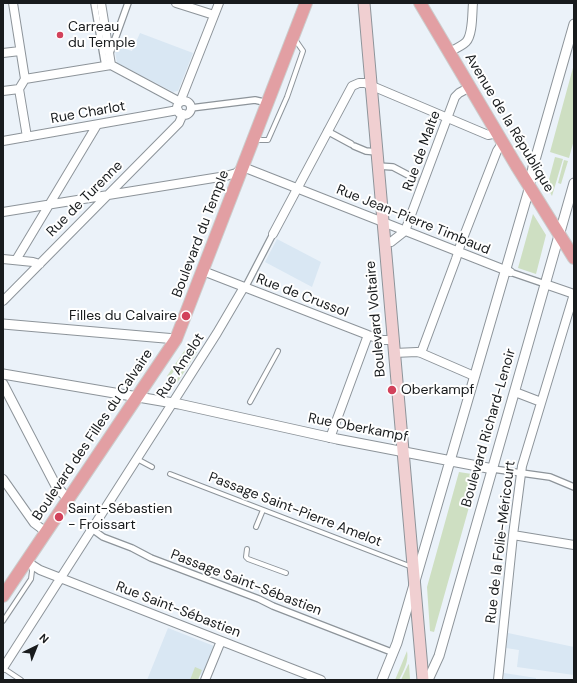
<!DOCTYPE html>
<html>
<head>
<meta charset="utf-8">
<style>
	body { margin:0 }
	#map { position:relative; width:577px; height:683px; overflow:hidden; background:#ebf2f9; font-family:"DM Sans",sans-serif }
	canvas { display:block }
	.frame { position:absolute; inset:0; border:4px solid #181b1d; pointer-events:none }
	.north { position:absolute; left:16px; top:627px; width:40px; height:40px; -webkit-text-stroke:3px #fff; paint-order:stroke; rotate:43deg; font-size:11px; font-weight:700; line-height:16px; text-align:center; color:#181b1d }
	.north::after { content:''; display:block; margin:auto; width:14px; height:18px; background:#181b1d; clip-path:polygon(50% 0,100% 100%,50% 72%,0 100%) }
</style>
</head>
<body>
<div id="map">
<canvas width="577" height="683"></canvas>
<div class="frame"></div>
<div class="north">N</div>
</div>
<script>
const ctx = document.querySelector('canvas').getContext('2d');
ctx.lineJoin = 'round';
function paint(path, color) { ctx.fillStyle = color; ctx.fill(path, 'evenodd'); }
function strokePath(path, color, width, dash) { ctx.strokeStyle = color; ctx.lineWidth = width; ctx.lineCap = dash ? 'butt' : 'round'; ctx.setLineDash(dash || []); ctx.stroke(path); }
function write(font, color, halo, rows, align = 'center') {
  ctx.font = font + ' "DM Sans",sans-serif'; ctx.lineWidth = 4; ctx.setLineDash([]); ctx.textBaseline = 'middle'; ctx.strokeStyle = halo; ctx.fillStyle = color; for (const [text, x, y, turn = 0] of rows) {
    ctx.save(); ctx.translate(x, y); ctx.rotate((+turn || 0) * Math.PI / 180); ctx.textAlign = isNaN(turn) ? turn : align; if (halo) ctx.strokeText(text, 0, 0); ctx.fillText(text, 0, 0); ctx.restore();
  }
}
const built = new Path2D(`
	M140 33 193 53 178 91 173 92 117 63 115 51 117 46 132 51Z
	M277 239 321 262 312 287 265 262Z
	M168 628 214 646 203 676 194 672 190 680H147Z
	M508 633 574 647V675L517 667 519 650 506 648Z
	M504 673 536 678V680H504Z`);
const green = new Path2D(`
	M574 64V140L569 158 550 152Z
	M555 157 563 159 552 196 547 187Z
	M564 160 568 161 561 184 558 183Z
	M533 214 546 235 536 274 518 268Z
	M187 347 190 348 169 378 167 376Z
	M194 352H197L177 383 175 382Z
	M459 472 478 475 434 632 430 631 427 587Z
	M407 651C409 661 404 670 399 680H395Z
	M409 664 410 680H401L408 665Z
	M195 667 202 670 198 680H190Z`);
const pedestrianTunnel = new Path2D(`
	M410 176 419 180`);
const service = new Path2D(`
	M254 140H268L287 97 303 51 294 38
	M250 402 278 351
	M137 459 152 467
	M170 474 412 567
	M256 527 263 510
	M247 549 246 557 248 559 286 573
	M3 621 31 579 32 571 31 566
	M3 668 21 680`);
const pedestrian = new Path2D(`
	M94 3 105 66
	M110 53 128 3
	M191 108 255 100 268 103
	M327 131 351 144
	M354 146 366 151 377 152
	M378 166 393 167 410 176
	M510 272 545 284
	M244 287 247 284 273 234
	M493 469 550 477 574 487
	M92 529 103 537 132 548 151 558 259 599 273 606 394 653`);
const minor = new Path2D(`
	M13 3 25 79
	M101 3 111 65
	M176 3 214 15
	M449 52C455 49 462 46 466 42 473 35 472 13 473 3
	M3 53 20 51
	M111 65 180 102 219 3
	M19 89 27 137
	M3 91 19 89 25 79 111 65
	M177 108a7 7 0 1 1 14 0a7 7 0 1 1-14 0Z
	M3 141 178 110
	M3 212 226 176 236 173 243 167 510 272
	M273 234 352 86 359 83H365L488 135 497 133
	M385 242H391L405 231 455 97 459 93 470 87
	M3 259 33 262 40 264
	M16 260 97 125
	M203 271 368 335 382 340H393
	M545 284 574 294
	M3 301 179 123 183 114
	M394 353 417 352 421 353 474 376
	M421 353 456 259 460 246 497 151 503 142
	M515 392 541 402
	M330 438 368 335
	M3 479 34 523 46 532
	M513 535 574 545
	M26 561 40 570 321 680
	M3 668 177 396 217 333 244 287
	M205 680 221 641
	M498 680 513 535 522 466 574 294`);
const tertiary = new Path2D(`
	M3 324 176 339
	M3 374 179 404 337 439 493 469
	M3 384 56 486 68 499
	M382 680 397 643 528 193 533 167 574 24
	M428 680 439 656 574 183`);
const secondary = new Path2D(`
	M364 3 423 680`);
const primary = new Path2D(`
	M420 3 516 165 574 258
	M3 596 176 339 306 3`);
const markers = [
	[60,35,4,"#d2425b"],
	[186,316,5,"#d2425b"],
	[392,390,5,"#d2425b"],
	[59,517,5,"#d2425b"]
];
const poiNames = [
	["Carreau",68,27],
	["du Temple",68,43],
	["Filles du Calvaire",177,316,"right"],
	["Oberkampf",401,390],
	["Saint-Sébastien",68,509],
	["- Froissart",68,525]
];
const streetNames = [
	["Rue Charlot",88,113,-10],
	["Avenue de la République",509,123,59],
	["Rue de Malte",422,151,-70],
	["Rue de Turenne",85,199,-45],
	["Rue Jean-Pierre Timbaud",413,220,22],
	["Boulevard du Temple",201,234,-69],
	["Rue de Crussol",302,296,21],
	["Boulevard Voltaire",376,319,-95],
	["Rue Amelot",181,366,-57],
	["Rue Oberkampf",358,428,11],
	["Boulevard Richard-Lenoir",489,428,-74],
	["Boulevard des Filles du Calvaire",93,435,-56],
	["Passage Saint-Pierre Amelot",295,510,21],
	["Rue de la Folie-Méricourt",501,542,-83],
	["Passage Saint-Sébastien",246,583,21],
	["Rue Saint-Sébastien",178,610,21]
];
paint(built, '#d9e7f3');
paint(green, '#cedfc2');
strokePath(pedestrianTunnel, '#cbd2d8', 5.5, [5.5, 3]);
strokePath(service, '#8d949a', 6);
strokePath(pedestrian, '#8d949a', 8);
strokePath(minor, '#8d949a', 10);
strokePath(tertiary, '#8d949a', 11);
strokePath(secondary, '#8d949a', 13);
strokePath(primary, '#cccdcd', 14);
strokePath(service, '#fff', 4);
strokePath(pedestrian, '#fff', 5.5);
strokePath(minor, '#fff', 8);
strokePath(tertiary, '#fff', 9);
strokePath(secondary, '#f0cfd1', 11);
strokePath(primary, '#e29fa3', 12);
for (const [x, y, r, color] of markers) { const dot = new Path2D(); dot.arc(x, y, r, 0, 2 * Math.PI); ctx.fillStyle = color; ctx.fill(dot); strokePath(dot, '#fff', 1.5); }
write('14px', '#181b1d', '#fff', poiNames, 'left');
write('14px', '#181b1d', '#fff', streetNames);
</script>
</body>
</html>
